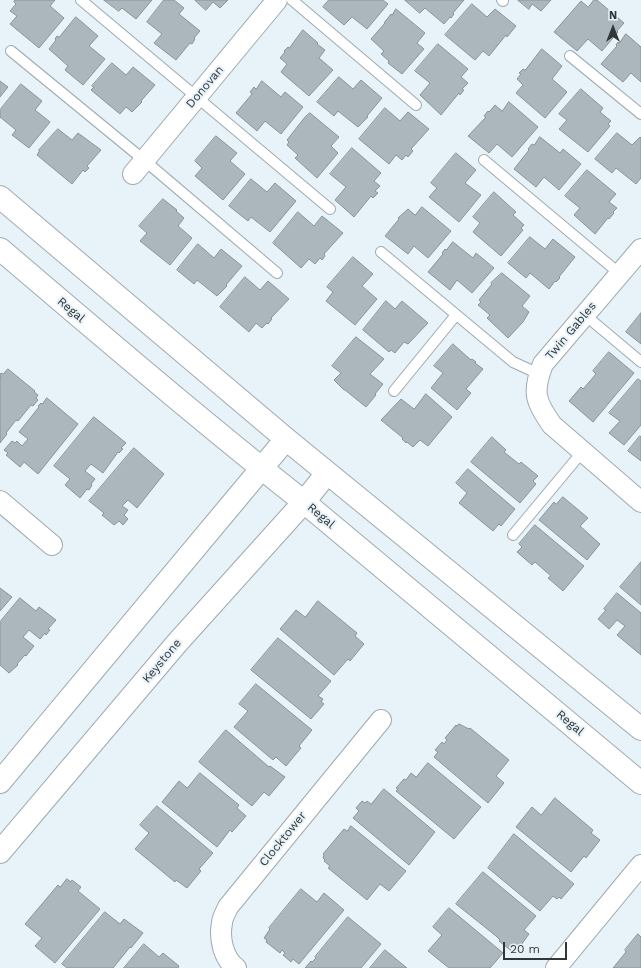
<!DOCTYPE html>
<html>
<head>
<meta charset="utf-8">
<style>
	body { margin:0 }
	#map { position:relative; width:641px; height:968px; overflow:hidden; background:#e7f3f9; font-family:"Work Sans",sans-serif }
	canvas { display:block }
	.north { position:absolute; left:593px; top:8px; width:40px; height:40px; -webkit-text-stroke:3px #e7f3f9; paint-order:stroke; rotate:0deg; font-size:11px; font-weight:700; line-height:16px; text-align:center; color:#323739 }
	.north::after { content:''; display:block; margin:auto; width:14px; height:18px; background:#323739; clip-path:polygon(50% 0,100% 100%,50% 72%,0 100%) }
	.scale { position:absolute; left:503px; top:942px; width:64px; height:18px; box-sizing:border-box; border:2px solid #323739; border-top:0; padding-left:5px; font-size:12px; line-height:14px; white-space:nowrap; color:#323739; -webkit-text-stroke:3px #e7f3f9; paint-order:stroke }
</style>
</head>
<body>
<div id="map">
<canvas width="641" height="968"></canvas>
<div class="north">N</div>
<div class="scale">20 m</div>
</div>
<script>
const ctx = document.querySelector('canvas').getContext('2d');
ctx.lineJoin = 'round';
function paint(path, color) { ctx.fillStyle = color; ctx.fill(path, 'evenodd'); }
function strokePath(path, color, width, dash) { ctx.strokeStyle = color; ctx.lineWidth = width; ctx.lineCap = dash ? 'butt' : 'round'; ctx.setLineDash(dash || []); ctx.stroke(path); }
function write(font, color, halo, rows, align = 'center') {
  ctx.font = font + ' "Work Sans",sans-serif'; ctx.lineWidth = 4; ctx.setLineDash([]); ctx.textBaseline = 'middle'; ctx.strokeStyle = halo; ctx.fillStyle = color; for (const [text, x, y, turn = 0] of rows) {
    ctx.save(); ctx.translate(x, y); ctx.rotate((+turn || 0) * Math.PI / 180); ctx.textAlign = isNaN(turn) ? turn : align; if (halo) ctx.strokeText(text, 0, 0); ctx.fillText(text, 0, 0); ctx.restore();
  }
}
const building = new Path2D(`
	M15 0H55L50 6 64 18 39 48 10 24 17 16 10 11 16 4 14 2Z
	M104 0H152L136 19 122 8 119 11Z
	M164 0H174L184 8 179 14 200 31 194 38 195 39 192 44 190 43 176 60 154 43 162 34 147 22Z
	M195 0H228L220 8 213 2 206 10Z
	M329 0H383L388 4 367 29 352 17 344 25 323 7Z
	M405 0H464L453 13 454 14 451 18 450 17 444 24 425 8 420 13Z
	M518 0H551L541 11 532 4 529 9Z
	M594 0H597L624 23 617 31 618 32 602 51 588 39 577 51 554 32 581 1 588 7Z
	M472 4 487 17 495 9 516 26 507 37 506 35 489 56 483 51 475 60 445 35Z
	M396 9 425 33 417 43 424 49 402 74 388 63 389 61 381 54 384 51 371 39 385 23H384L391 14 392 15Z
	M76 17 98 36 89 46 105 59 83 85 65 70 68 66 49 49 56 40 55 39 57 36 59 37Z
	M303 30 318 43 317 44 325 50 319 58 333 70 309 96 281 72 287 64 280 58 285 52 284 51 288 47 289 48Z
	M626 34 641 47V82L631 73 623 82 601 64 617 46 616 45 618 42 619 43Z
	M438 44 468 69 461 77 468 83 462 89 464 90 460 95 459 93 441 115 420 95 430 83 415 71Z
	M542 49 562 66 552 79 567 92 545 118 516 93 523 85 517 79 521 74 519 73 523 69 525 70Z
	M112 63 126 75 133 67 155 85 141 101 142 102 132 112 126 107 120 114 91 90 94 87 92 86Z
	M339 77 353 89 361 80 382 98 367 116 368 117 358 127 338 111 334 116 317 102Z
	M0 81 8 87 0 97Z
	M262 81 281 97 285 92 303 107 281 134 265 121 257 131 236 113 252 94 250 92 254 87 256 89Z
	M21 84 42 101 35 110 50 122 29 148 12 135 16 130 0 117V110Z
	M581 89 603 108 600 112 611 121 608 124 610 126 588 152 559 129 567 120 559 114Z
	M509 102 538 127 512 157 497 144 489 153 468 136 486 117 484 116 488 111 489 112 495 105 502 111Z
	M385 108 400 121 408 112 429 129 411 149 413 151 408 157 406 155 402 160 396 155 389 164 359 139Z
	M310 113 339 137 331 146 338 153 317 178 295 158 298 155 287 145 289 142 287 140 305 117Z
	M58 129 72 140 78 133 101 150 87 166 89 168 85 172 83 170 72 184 37 155 40 150H39Z
	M617 133 632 145 640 137 641 138V178L636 184 616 168 612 173 595 159Z
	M216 136 237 153 230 161 245 174 223 200 195 176 202 168 195 161Z
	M540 137 560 153 563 149 581 164 559 190 544 177 536 187 514 169 529 150 528 149 532 144 534 145Z
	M352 148 381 173 374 181 380 186 375 191 378 193 373 198 371 196 354 217 335 200 346 187 330 174Z
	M456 153 476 170 465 183 481 195 459 222 429 197 437 188 431 183Z
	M587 170 616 194 609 202 617 208 613 212 614 213 609 219 608 218 595 234 574 215 580 208 565 196Z
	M251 179 267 192 275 183 296 201 270 232 251 217 248 221 229 206Z
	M494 192 516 212 513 215 524 225 521 228 523 230 501 256 473 232 480 223 473 217Z
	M163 199 177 210 176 211 184 218 178 226 192 238 170 265 140 241 147 233 139 226Z
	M422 207 451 231 428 258 414 246 408 254 385 236 399 219 398 218 408 209 415 215Z
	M298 212 314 226 322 216 343 233 324 254 325 256 322 260 320 258 315 264 309 259 301 268 273 243Z
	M530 237 545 249 553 239 575 257 559 277 560 278 556 282 555 281 549 289 530 273 526 278 508 263Z
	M453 242 473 258 476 253 494 268 472 293 457 280 450 290 428 272 443 254 442 253 445 249 446 250Z
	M198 244 214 258 221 249 242 266 226 285 227 286 217 296 197 280 194 284 177 270Z
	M353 257 373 274 362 286 377 299 355 325 326 301 333 292 327 287Z
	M502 273 530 296 522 306 529 312 523 322 508 338 487 318 490 315 478 305 481 302 479 300 492 284 491 283Z
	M245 277 260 290 268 281 289 299 271 318 272 319 268 324 267 323 262 328 256 323 249 332 220 307Z
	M386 301 395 309 402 301 428 323 408 344 404 342 395 353 391 350 389 352 363 330Z
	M641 313V344L626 332Z
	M356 337 384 359 370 374 383 384 375 394 376 395 366 407 345 390H344L334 380 341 373 332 366Z
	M453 344 471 360 472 359 476 362 475 363 483 369 466 389 471 393 457 410 431 388 443 373 434 366Z
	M609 352 634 373 593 422 569 401 581 387 583 389 596 374 593 371Z
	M8 369 35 391 34 392 38 395 36 398 38 400 33 406 31 405 18 421 16 420 6 433 7 434 0 443V378L1 377 0 375 1 373 3 374Z
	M638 379 641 381V425L624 445 609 433 620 421 609 413Z
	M426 394 452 417 428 446 420 440 413 447 407 442 406 443 402 439 403 438 381 420 401 399 414 409Z
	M47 398 78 424 38 474 24 462 20 467 6 455 8 453 4 450 12 441 15 443 17 441 22 446 28 439 19 432 39 407 38 406 41 403 42 404Z
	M94 417 126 443 121 448 123 449 119 453 118 452 103 473 91 464 85 471 95 479 91 484 92 485 89 490 87 489 80 498 65 485 70 479 54 466Z
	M640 436 641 437V461L628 451Z
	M492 437 506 450 504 452 519 464 521 462 538 476 533 481 536 484 520 503 471 462Z
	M134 448 164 474 137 508 128 500 122 506 128 510 124 515 128 519 123 525 119 521 114 525 102 515 104 513 89 501Z
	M468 469 515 509 501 526 499 524 493 531 459 503 467 493 456 483Z
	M563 497 588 518 580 526 600 544 587 560 539 520 554 502 556 504Z
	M535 525 584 566 563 591 548 578 551 576 535 562 532 565 517 552 522 547 519 544Z
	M641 562V605L620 587Z
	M0 588 12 597 0 611Z
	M617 593 641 613V655L617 635 625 626 617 620 609 629 598 619 606 610 604 609Z
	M20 598 36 611 39 607 56 620 48 629 50 630 46 635 45 633 40 639 29 630 23 637 34 646 26 656 25 655 17 664 18 665 9 673 0 665V622Z
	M318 601 357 633 355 636 364 644 350 661 348 659 334 675 280 629 296 610 305 617Z
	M278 638 331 681 318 696 323 699 321 702 324 704 311 719 251 670Z
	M256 684 312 730 299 746 301 748 286 766 276 757 273 760 234 727 248 711 239 704Z
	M459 724 469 729 470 728 509 760 496 776 504 783 488 803 434 757 438 752 435 750 442 742 444 744 447 740 445 738 456 725 457 726Z
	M226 730 269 767 270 766 285 777 269 796 264 792 252 806 199 762Z
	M428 763 481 807 454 839 396 791 398 789 396 788 404 779 406 780 411 773 416 777Z
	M200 773 239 805 237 808 246 816 232 832 230 830 217 847 162 802 179 781 187 788Z
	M384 789 435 832 409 865 353 818 359 811 356 808 362 801 365 803 367 801 371 804Z
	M555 798 593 830 591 833 600 840 586 858 584 856 571 872 516 827 532 807 541 815Z
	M157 806 213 853 199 869 201 871 187 888 176 880 175 882 135 849 149 833 140 825Z
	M351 826 406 871 389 891 380 884 367 900 328 868 330 866 324 861 325 860 323 858 324 855 323 854 344 829 347 831Z
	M514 834 574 884 561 899 559 897 557 899 553 896 540 911 488 868Z
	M483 872 536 916 524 930 529 934 516 952H515L514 953 499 941 500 940 496 936 456 904Z
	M67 879 71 882 72 880 81 887 78 891 100 909 55 963 35 946 42 938 25 924 58 885 60 887Z
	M301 889 317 902 324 893 344 910 299 964 293 959 291 962 283 955 285 953 282 950 280 953 266 942 267 940 264 938 270 929 269 928Z
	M449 908 503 953 490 968H449L428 951 442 935 433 927Z
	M105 912 120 924 124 919 143 933 131 948 130 947 113 968H67L62 964Z
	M348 917 381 944 361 968H305L311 961 312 962 316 958 315 957Z
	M638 934 641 937V968H613L626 952 625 950Z
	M144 944 159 957 163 953 179 966 178 968H124Z
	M385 950 407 968H370Z`);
const lane = new Path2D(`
	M81 0 330 209
	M292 0 416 105
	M502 0 503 1
	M11 51 144 160 277 273
	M570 56 641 114
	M484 160 620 274
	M381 252 513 362 539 374
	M585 315 641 362
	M394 391 456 315
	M513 535 583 451`);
const street = new Path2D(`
	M133 174 277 0
	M641 249 543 364C532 392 535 401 552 425L641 502
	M0 501 52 545
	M236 968C223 958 219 938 222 923 222 918 226 912 228 907L381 720
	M556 968 641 865`);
const secondary = new Path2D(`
	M0 197 286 439 641 729
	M0 249C100 334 200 420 304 502L641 783
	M0 782 286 439
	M0 852 177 643 304 502 327 473`);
const streetNames = [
	["Donovan",205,87,-50],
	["Regal",71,310,40],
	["Twin Gables",571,331,-50],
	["Regal",321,516,40],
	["Keystone",162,661,-50],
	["Regal",570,723,40],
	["Clocktower",283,839,-51]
];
paint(building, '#abb7bc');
strokePath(building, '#889499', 1);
strokePath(lane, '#9eaaaf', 12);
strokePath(street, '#9eaaaf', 22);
strokePath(secondary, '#9eaaaf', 24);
strokePath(lane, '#fff', 10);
strokePath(street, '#fff', 20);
strokePath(secondary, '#fff', 22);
write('12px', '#323739', '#e7f3f9', streetNames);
</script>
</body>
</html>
